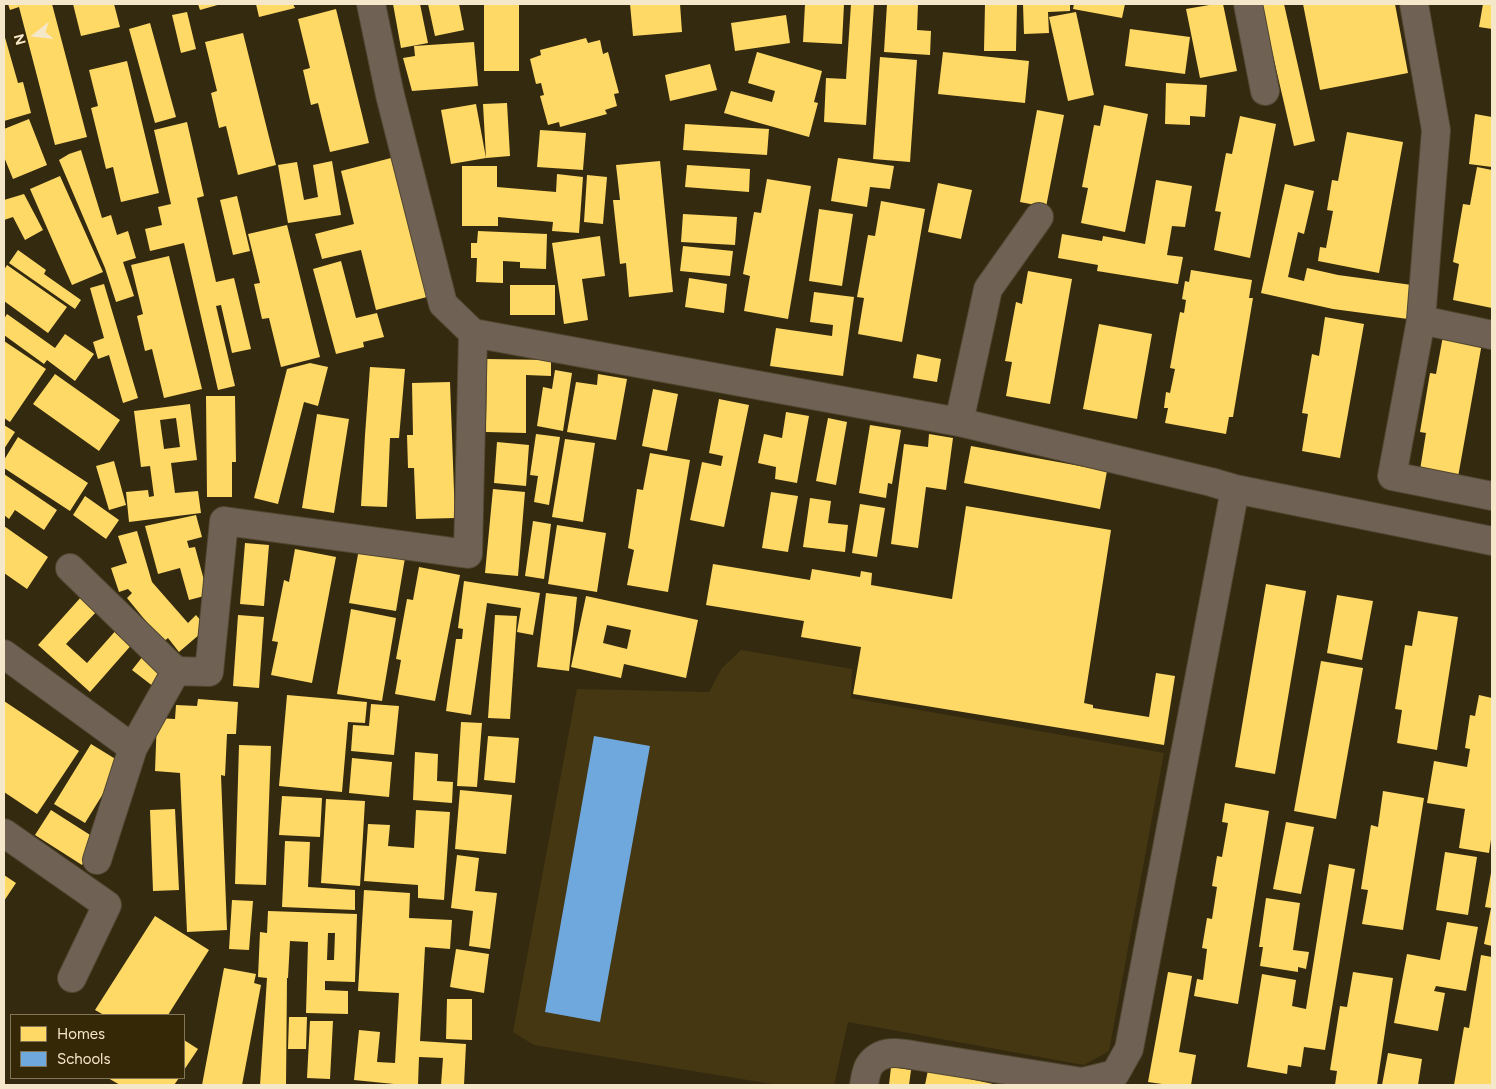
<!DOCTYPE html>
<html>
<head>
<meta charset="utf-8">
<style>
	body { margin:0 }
	#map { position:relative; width:1496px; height:1089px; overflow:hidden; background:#342a0f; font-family:Figtree,sans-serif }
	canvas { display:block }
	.frame { position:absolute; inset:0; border:5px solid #f5e7c9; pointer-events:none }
	.legend { position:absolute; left:10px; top:1014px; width:175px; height:65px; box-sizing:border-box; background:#352807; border:1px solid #827455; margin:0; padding:6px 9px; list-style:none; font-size:15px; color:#f5e7c9 }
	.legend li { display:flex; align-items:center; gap:10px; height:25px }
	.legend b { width:25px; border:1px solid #827455 }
	.north { position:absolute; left:10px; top:10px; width:50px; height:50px; -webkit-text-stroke:4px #352807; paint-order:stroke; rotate:254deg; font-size:14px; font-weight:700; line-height:20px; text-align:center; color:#f5e7c9 }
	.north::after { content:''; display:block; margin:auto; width:18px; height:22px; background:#f5e7c9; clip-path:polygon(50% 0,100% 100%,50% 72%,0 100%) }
</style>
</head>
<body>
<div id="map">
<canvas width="1496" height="1089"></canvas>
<div class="frame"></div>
<ul class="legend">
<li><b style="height:14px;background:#ffd966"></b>Homes</li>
<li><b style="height:14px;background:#6fa8dc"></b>Schools</li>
</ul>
<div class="north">N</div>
</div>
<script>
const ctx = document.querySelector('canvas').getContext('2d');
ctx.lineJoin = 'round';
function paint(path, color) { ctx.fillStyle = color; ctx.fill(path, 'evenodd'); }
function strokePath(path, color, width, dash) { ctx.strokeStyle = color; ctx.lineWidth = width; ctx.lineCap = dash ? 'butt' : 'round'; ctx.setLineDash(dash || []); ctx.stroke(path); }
const built = new Path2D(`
	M741 650 852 669 851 698 1164 753 1109 1051 1084 1065 848 1022 834 1085H778L534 1045 513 1032 577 689 709 692 722 668Z`);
const homes = new Path2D(`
	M8 4H52L87 137 55 145 19 7 10 10Z
	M73 4H114L120 27 81 36Z
	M198 4H221L200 10Z
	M256 4H293L295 8 259 17Z
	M393 4H420L428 43 401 48Z
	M428 4H459L464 30 435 36Z
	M484 4H519V71H484Z
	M630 4H680L682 32 633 36Z
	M805 4H844L842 44 803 42Z
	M851 4H874L866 125 824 122 826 78 846 79Z
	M887 4H918L917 30 931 31 930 55 884 52Z
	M985 4H1017L1016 51H984Z
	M1023 4H1070V11L1048 12 1049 33 1024 34Z
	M1074 4H1125L1122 18 1073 9Z
	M1215 4H1223L1237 71 1200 78 1186 9Z
	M1261 4H1284L1315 141 1294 146Z
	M1303 4H1395L1408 73 1320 90Z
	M1483 4H1492V29L1479 27Z
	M336 9 369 143 330 152 318 103 311 105 303 70 310 68 298 19Z
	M187 12 196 49 181 53 172 15Z
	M1076 12 1094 95 1068 101 1049 17Z
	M786 15 790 43 735 51 731 23Z
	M150 23 176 117 155 123 129 29Z
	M1130 29 1190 37 1185 74 1125 66Z
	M243 33 276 165 238 175 226 126 219 128 211 93 217 91 205 42Z
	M4 34 18 83 23 82 31 113 4 121Z
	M586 38 588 43 600 40 603 54 608 52 619 93 614 94 617 106 605 110 607 114 560 127 559 122 548 125 540 96 544 95 541 83 536 84 530 59 541 55 540 50Z
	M474 42 478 86 412 91 403 58 415 56 414 46Z
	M757 52 822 71 814 102 818 103 809 137 724 113 731 91 772 102 775 91 748 83Z
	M943 52 1029 61 1025 103 938 94Z
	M880 57 917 60 910 162 873 159Z
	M127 61 159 193 121 202 113 167 106 169 91 108 98 106 89 70Z
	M710 64 717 90 670 101 665 75Z
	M1166 83 1207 85 1205 117 1190 116V125L1165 124Z
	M507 103 510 156 486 158 483 104Z
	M476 104 486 158 451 164 441 110Z
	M1104 105 1148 114 1125 232 1081 223 1088 188 1082 187 1094 125 1100 126Z
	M1037 110 1064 115 1046 207 1020 202Z
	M1475 114 1492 117V167L1469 164Z
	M1240 116 1276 124 1250 258 1214 250 1221 212 1215 211 1226 153 1232 154Z
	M29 119 47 165 13 179 4 157V129Z
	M187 122 204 196 197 198 216 282 234 278 251 349 232 353 221 305 216 306 235 386 218 390 184 243 150 251 145 229 162 225 158 207 171 204 154 130Z
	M685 124 769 129 767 155 683 150Z
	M540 130 586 133 583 170 537 167Z
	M1347 132 1403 142 1379 273 1318 261 1320 247 1326 248 1333 211 1327 210 1332 180 1338 181Z
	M81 150 102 218 111 215 117 235 128 231 136 258 123 262 134 296 116 302 105 268 59 160 69 154Z
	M391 158 427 297 376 310 361 250 322 259 315 234 354 224 341 171Z
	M838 158 894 166 890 189 870 187 867 207 831 201Z
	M332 161 341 215 288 223 278 165 297 162 304 200 318 197 313 165Z
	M660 161 673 292 629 297 626 263 620 264 613 200H620L616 165Z
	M687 165 750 169 749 192 685 187Z
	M462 166H497V187L556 192 557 174 583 177 579 233 552 231 553 222 498 217V226H462Z
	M1477 167 1492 170V308L1453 300 1459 264 1453 262 1463 204 1470 205Z
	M587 175 607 177 603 224 584 222Z
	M60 176 103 272 72 285 30 189Z
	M767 179 811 186 788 319 744 311 750 276 743 274 754 212 761 213Z
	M1156 180 1192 186 1185 227 1172 226 1167 255 1183 257 1178 284 1097 271 1098 265 1058 258 1062 234 1102 241 1103 236 1145 244Z
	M938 183 972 190 961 239 928 232Z
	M1285 184 1314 191 1304 234 1298 232 1288 277 1304 281 1307 268 1338 275 1412 285 1408 319 1333 309 1261 293Z
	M24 194 43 230 25 240 13 217 4 220V200Z
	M237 196 250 251 233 255 220 200Z
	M881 201 925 209 902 342 858 334 864 298 857 297 868 235 875 236Z
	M819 209 853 214 842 286 809 281Z
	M683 214 737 217 735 245 681 242Z
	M287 225 320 357 281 367 269 318 262 319 254 284 260 283 248 234Z
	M478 231 547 234 546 269 520 268V262L503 261V283L476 282 477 258H471V243H477Z
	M600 236 605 276 582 279 588 320 564 324 552 243Z
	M683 246 733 251 730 276 680 271Z
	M18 250 46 270 44 274 81 300 75 309 9 263Z
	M169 256 202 389 164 398 152 349 145 351 137 316 143 314 131 265Z
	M341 261 356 318 377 313 384 337 363 342 364 347 336 354 313 269Z
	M7 265 67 307 48 333 4 301V270Z
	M1191 270 1252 280 1249 298H1253L1233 417H1229L1226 434 1165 423 1168 408H1164L1166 392 1170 393 1175 369 1170 368 1180 312 1184 313 1186 300 1182 299 1185 281 1189 282Z
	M1028 271 1072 279 1050 404 1006 396 1012 362 1005 361 1016 302 1022 304Z
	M689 278 727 284 724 313 685 307Z
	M104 284 138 398 123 403 109 355 98 359 93 342 104 338 90 288Z
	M510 285H555V315H510Z
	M814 292 854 297 843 376 770 366 776 328 832 336 833 325 810 322Z
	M7 314 55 348 65 334 94 354 75 381 47 360 44 364 4 335V319Z
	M1325 317 1364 324 1340 458 1302 451 1308 414 1302 413 1312 354 1319 356Z
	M1099 324 1152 334 1137 419 1083 409Z
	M1443 336 1482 343 1458 477 1420 470 1426 433 1420 432 1430 373 1436 374Z
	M4 341 46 369 10 422 4 418Z
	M917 354 941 359 937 382 913 378Z
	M487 359 551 360V376L526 375V433L486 432Z
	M310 363 328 367 318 406 304 402 278 504 254 498 287 369Z
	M370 367 405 369 399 438H390L387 507 361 506 365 435Z
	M555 370 572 373 563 431 537 426 543 387 552 389Z
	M55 374 120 420 99 451 33 404Z
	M598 374 627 379 616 440 567 432 576 382 597 385Z
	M450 382 455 518 416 519 414 468H408L407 435H413L412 383Z
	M653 389 678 394 667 451 642 446Z
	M206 396H235L236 462H232V497H207Z
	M719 399 749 405 724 527 690 520 702 462 721 466 723 456 709 453Z
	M190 404 197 460 171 463 175 493 198 491 201 513 129 522 126 492 148 490 149 497 154 496 150 466 141 467 134 411ZM176 418 180 447 164 449 160 420Z
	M786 412 809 416 797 483 775 479 776 467 758 463 764 434 782 438Z
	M317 414 349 419 334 513 302 508Z
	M828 418 847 422 836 485 816 481Z
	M4 425 15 432 4 449Z
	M870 425 901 430 892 484 888 483 886 498 859 493Z
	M536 434 560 437 549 505 534 502 538 476 530 475Z
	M929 434 953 438 946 490 926 487 918 548 891 544 904 444 928 447Z
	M18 437 88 483 70 511 4 468V460Z
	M565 439 595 443 583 522 552 517Z
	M497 442 529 445 526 486 494 483Z
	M971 446 1107 471 1100 509 964 483Z
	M650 453 690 460 668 592 627 585 634 550 628 548 637 489 643 490Z
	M114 461 126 505 109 510 96 466Z
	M4 474 57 510 44 530 15 510 9 519 4 515Z
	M493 489 525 492 518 576 485 573Z
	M771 492 798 496 788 552 762 548Z
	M85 496 119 520 106 539 73 515Z
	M810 498 831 501 828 523 848 525 845 552 803 547Z
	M860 504 885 508 877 557 852 553Z
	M966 506 1111 530 1084 703 1093 705V708L1149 717 1156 673 1175 676 1164 745 853 694 861 647 801 637 804 621 706 605 713 564 810 580 812 569 860 577 861 571 872 573 871 585 952 599Z
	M196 515 202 537 187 541 189 548 195 547 208 595 189 600 180 568 158 574 145 526Z
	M533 521 551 524 544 579 525 576Z
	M557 525 606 533 597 592 548 584Z
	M4 526 48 557 27 589 4 573Z
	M137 531 152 582 188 623 196 615 207 628 179 652 168 638 163 642 127 598 132 593 128 589 119 592 111 568 127 563 118 536Z
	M245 543 269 545 264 606 240 604Z
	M295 549 336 557 312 683 271 675 278 642 272 641 284 580 289 582Z
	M359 549 405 558 396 611 349 603Z
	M419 567 460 575 435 701 395 694 401 660 396 659 407 599 413 600Z
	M464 581 540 593 533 635 517 632 521 608 487 603 471 715 446 711 456 639H462L463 629 458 628Z
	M1266 584 1306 591 1275 774 1235 767Z
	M546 593 577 597 569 671 537 667Z
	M1337 595 1373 601 1362 660 1327 653Z
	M82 596 98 610 66 644 87 663 118 628 134 642 90 692 38 645Z
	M586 596 698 620 686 678 624 664 621 678 571 667ZM607 625 631 630 627 649 603 643Z
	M351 609 396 618 382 701 337 694Z
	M1418 611 1458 617 1437 750 1397 743 1402 710 1395 709 1405 645 1412 646Z
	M238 615 264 617 259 688 233 686Z
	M495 615 517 616 510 719 488 718Z
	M147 651 168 668 154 687 132 670Z
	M1321 661 1363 668 1336 819 1294 811Z
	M287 695 367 702 365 723 348 722 342 792 279 786Z
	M1479 695 1492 698V833L1489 853 1459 848 1465 809 1427 803 1434 761 1467 767 1470 749 1465 748 1470 715 1475 716Z
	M198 699 238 702 236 734H227L225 776 221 775 227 930 187 932 180 773 155 771 157 718 175 719 176 705 197 706Z
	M4 701 79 751 37 814 4 792Z
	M371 704 399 706 394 755 351 751 353 725 369 726Z
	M461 722 482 723 477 787 457 786Z
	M488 736 519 738 515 783 484 780Z
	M91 744 122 763 85 823 54 804Z
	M239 745 271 746 266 885 235 884Z
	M415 752 438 754 437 781 453 782 452 803 413 800Z
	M352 758 392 762 389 797 349 793Z
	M460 790 512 795 506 854 455 849Z
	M1383 791 1424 798 1403 930 1362 924 1368 890 1361 889 1371 825 1378 827Z
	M282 796 322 798 320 837 279 835Z
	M326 799 365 801 360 886 321 883Z
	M1225 803 1269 811 1238 1004 1194 996 1197 979 1203 980 1207 949 1202 948 1207 918 1212 919 1217 887 1212 886 1217 856 1222 857 1228 823 1222 822Z
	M175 809 179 890 153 891 150 810Z
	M51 810 98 840 82 865 35 835Z
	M416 810 450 812 444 900 418 898V885L364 881 368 824 390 825 388 846 414 848Z
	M1286 822 1314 827 1301 894 1273 889Z
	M285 841 310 842 308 887 355 890V910L282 907Z
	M1445 852 1477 857 1468 915 1436 910Z
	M457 855 479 858 475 891 497 893 490 949 469 946 473 911 451 908Z
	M1329 864 1355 869 1325 1050 1304 1047 1301 1067 1288 1065 1287 1074 1247 1067 1262 974 1296 980 1292 1006 1306 1009Z
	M1491 873H1492V946L1484 944 1491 908 1485 907Z
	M4 875 16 883 4 901Z
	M364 890 410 893 409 918 452 920 450 949 425 947 420 1041 466 1044 464 1085H441L443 1058 419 1057 418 1085H394V1084L354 1080 359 1030 380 1032 377 1062 395 1063 399 993 358 991Z
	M1266 898 1300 903 1293 950 1309 952 1306 969 1298 967V972L1260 966 1263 947H1259Z
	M232 900 253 901 249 950 229 949Z
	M268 911 357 914 355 982 325 981V990L348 991V1014L306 1013 308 942 290 941 288 978H287L286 1085H260L267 978 258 977 260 932 267 933ZM328 933H335L334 960H327Z
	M155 916 209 950 168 1015H104L95 1010Z
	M1447 922 1478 927 1466 991 1436 986 1434 991 1445 993 1438 1031 1394 1023 1407 954 1440 960Z
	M456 949 489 954 484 993 450 987Z
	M1481 955 1492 957V1085H1454L1464 1027 1469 1028Z
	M224 968 256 974 254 983 261 985 242 1085H202Z
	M1168 972 1192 976 1179 1052 1196 1055 1191 1085H1169L1148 1082Z
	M1353 972 1393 978 1377 1085H1335L1337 1071 1330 1070 1340 1006 1347 1007Z
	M447 999H472V1040L446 1039Z
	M289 1017H307L306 1049H288Z
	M310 1021H333L330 1079 307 1078Z
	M184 1040 198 1049 184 1070Z
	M1388 1053 1422 1059 1418 1085H1382Z
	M891 1067 911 1070 909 1085H889Z
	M928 1070 993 1084V1085H925Z
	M108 1078H179L174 1085H120Z`);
const schools = new Path2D(`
	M594 736 650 746 600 1022 545 1012Z`);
const minor = new Path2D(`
	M371 4 390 95 443 304 473 333 959 422 1211 482 1235 489 1492 541
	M1248 4 1265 91
	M1414 4 1436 130 1421 320 1392 476 1492 496
	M1421 320 1492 335
	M959 422 988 289 1039 217
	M70 568 176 671
	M4 654 133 748
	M4 833 107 905 72 978
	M97 860 133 748 176 671 209 672 224 521 468 554 473 333
	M864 1085C865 1079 866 1071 869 1066 881 1048 901 1053 918 1056L1082 1082 1115 1074 1129 1049 1235 489`);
paint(built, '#463713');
paint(homes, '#ffd966');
paint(schools, '#6fa8dc');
strokePath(minor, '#504730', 30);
strokePath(minor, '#706155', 28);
</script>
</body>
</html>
